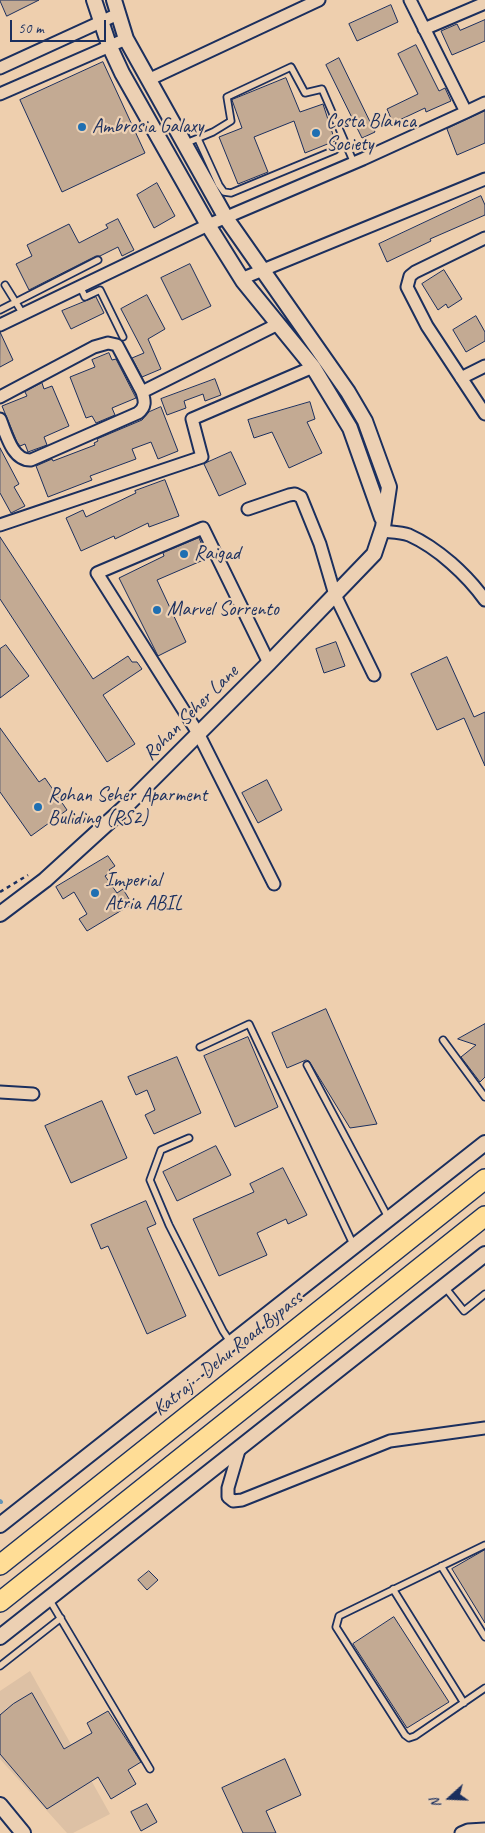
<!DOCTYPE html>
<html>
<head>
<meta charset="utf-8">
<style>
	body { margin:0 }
	#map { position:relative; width:485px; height:1833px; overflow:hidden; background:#eecfae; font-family:Caveat,sans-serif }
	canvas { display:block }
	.north { position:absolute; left:425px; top:1773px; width:50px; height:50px; -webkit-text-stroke:4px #ecd0b3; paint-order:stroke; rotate:250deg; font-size:14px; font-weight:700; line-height:20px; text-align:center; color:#1b2f5e }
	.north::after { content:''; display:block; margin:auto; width:18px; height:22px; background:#1b2f5e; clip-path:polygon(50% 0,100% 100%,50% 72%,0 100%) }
	.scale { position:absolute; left:10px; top:20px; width:96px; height:22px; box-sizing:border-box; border:2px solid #1b2f5e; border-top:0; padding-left:6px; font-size:15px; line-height:18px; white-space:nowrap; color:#1b2f5e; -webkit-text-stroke:4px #ecd0b3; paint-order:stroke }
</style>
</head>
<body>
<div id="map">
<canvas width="485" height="1833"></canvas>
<div class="north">N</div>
<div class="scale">50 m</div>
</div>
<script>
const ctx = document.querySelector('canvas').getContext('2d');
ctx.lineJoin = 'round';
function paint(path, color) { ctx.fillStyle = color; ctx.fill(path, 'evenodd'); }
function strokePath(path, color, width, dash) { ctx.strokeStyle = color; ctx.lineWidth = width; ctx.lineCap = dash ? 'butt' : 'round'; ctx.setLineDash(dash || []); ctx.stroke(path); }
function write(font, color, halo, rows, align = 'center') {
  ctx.font = font + ' Caveat,sans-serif'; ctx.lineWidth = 4.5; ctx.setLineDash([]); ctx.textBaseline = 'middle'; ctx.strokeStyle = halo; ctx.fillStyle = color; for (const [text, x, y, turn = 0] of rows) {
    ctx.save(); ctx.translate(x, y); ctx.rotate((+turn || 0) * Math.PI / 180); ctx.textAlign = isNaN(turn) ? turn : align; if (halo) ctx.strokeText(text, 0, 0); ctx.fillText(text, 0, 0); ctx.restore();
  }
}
const built = new Path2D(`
	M30 1671 110 1814 73 1833H67L0 1759V1691Z`);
const stream = new Path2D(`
	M0 1501 1 1502`);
const building = new Path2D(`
	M0 0H39L7 16Z
	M391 5 398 22 357 41 349 24Z
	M485 20V41L452 55 441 31 457 24 460 30Z
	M416 45 439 91 445 88 451 101 426 112 425 108 393 123 387 109 418 94 398 54Z
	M339 58 375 132 362 138 326 65Z
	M103 62 145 153 62 192 20 100Z
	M286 78 300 112 323 104 335 141 305 153 294 121 254 137 268 172 238 184 219 137 242 128 232 100Z
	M485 111V143L457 155 447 129Z
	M157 183 175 216 154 228 137 195Z
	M481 196 485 205V215L430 239 431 241 387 262 379 244Z
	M118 219 134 250 122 256 118 247 100 256H96L29 290 16 264 32 256 27 245 69 224 79 243 108 228 106 225Z
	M190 264 211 306 182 320 161 278Z
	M444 270 462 299 448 308 446 304 438 310 422 284Z
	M147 295 165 329 148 339 161 369 142 377 132 358 144 353 121 309Z
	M96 297 104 313 71 329 62 311Z
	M476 316 485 332V341L466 352 453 330Z
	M0 332 13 360 0 367Z
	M109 353 112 360 116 359 136 398 112 408 115 415 96 423 92 416 86 418 70 377 95 367 92 360Z
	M215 379 221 395 205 401 203 394 184 401 186 408 167 415 161 399Z
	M42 383 44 389 52 386 69 426 44 437 47 445 28 452 25 444 20 446 17 442 2 406 27 396 25 392Z
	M310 402 315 419 307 422 322 453 289 468 272 432 254 438 248 420Z
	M161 407 178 451 158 459 151 442 132 449 136 459 90 476 92 480 48 497 36 466 52 459 53 461 95 445 94 443 98 441 97 439 142 420 149 412Z
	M0 448 19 484 14 487 25 506 11 513 0 493Z
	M231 452 246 484 219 496 204 464Z
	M165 480 179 516 149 527 148 523 115 539 114 536 81 551 66 518 83 510 86 517 136 493 135 491Z
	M0 537 93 679 128 656 132 662H137L142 669 103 695 135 744 107 762 0 599Z
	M199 538 208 558 157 580 186 642 158 656 119 578 164 556 163 553Z
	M336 642 345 666 324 673 316 649Z
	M6 645 29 676 0 698V649Z
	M447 657 474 717 485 712V766L464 718 437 730 411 674Z
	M0 728 39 782 45 778 67 810 31 836 0 792Z
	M267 780 282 810 258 823 242 793Z
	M108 856 115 866 109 870 111 872 105 876 117 893 123 889 132 904 87 931 79 919 87 914 74 892 63 899 56 887Z
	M326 1009 377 1124 350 1128 309 1061 306 1060 287 1068 272 1033Z
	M485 1024V1077L480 1082 461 1057 476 1045 458 1039Z
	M248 1037 278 1107 235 1127 204 1056Z
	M177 1057 201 1113 154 1134 145 1115 155 1110 147 1090 136 1095 128 1077Z
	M102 1101 127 1158 71 1183 45 1126Z
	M216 1146 231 1175 177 1201 163 1172Z
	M283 1168 307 1215 288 1224 286 1219 257 1233 267 1255 219 1276 193 1219 254 1192 250 1184Z
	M146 1201 156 1224 147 1228 186 1316 147 1334 108 1246 101 1249 91 1225Z
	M485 1550V1623L452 1569Z
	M149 1571 158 1580 147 1590 138 1580Z
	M394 1617 449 1702 407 1728 353 1644Z
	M32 1693 64 1749 92 1733 87 1723 108 1711 141 1762 128 1770 136 1784 111 1799 98 1777 47 1809 0 1754V1715L13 1704Z
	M285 1759 301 1795 266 1811 276 1833H243L222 1788Z
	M147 1804 157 1822 141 1831 131 1812Z`);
const path = new Path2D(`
	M0 892 28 875`);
const service = new Path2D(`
	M198 139 219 185 224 192 231 193 335 150 339 146 341 136
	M184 144 213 132 231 121 227 97 291 67 305 93 322 89 354 163
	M5 285 23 314
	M80 286 85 297 100 290 123 337
	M0 310 98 260
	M443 1040 485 1097
	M200 1047 249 1024 354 1246
	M307 1065 389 1219
	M189 1138 161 1150 150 1180 169 1225 223 1331 231 1343
	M444 1286 464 1311 485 1294
	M485 1545 339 1616 336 1627 405 1735 409 1738 415 1736 485 1688
	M441 1566 485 1637
	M393 1589 464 1703
	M49 1599 150 1769
	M0 1666 61 1618`);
const minor = new Path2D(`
	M410 0 466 112 485 103
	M424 29 485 3
	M0 68 118 14
	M148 80 319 0
	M0 94 126 39
	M485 238 415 272 410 276 407 287 427 326 485 414
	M241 279 485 179
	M0 325 208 225 363 159 466 112
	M461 378 485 366
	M0 397 94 347 108 343 117 345 142 392 278 324
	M0 419C6 433 12 461 31 460L138 413C146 407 145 401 142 392
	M248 509 289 495 295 494 301 497 320 544 335 595 374 675
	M0 525 202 457 192 419 313 367
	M382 531C390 532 401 532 409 535 438 548 467 575 485 600
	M269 663 203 528 97 573 198 733 274 884
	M0 1092 33 1094
	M240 1447 228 1488V1497L233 1501 242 1500 390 1441 485 1428
	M461 1833 468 1830 485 1829`);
const tertiary = new Path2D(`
	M94 0 109 45 122 73 208 225 243 281 313 367 350 428 382 518
	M0 914 45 880 124 808 269 663 374 554 383 527 389 487 365 421 348 392 226 218 126 39 114 0
	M0 1525 485 1143
	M0 1637 485 1254
	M0 1805 23 1833`);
const trunk = new Path2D(`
	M0 1565 485 1179
	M0 1602 485 1216`);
const markers = [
	[82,127,5,"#1f6fb2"],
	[316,133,5,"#1f6fb2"],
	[184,554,5,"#1f6fb2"],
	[157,610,5,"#1f6fb2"],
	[38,807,5,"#1f6fb2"],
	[95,893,5,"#1f6fb2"]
];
const poiNames = [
	["Costa Blanca",326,122],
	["Society",326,145],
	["Ambrosia Galaxy",92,127],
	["Raigad",194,554],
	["Marvel Sorrento",167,610],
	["Rohan Seher Aparment",48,796],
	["Buliding (RS2)",48,819],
	["Imperial",105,881],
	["Atria ABIL",105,904]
];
const streetNames = [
	["Rohan Seher Lane",191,713,-45],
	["Katraj - Dehu Road Bypass",228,1354,-39]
];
paint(built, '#ddc1a5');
strokePath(stream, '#6294b7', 4);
paint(building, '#c3aa93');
strokePath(building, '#1b2f5e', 1);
strokePath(service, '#1b2f5e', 9);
strokePath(minor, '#1b2f5e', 15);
strokePath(tertiary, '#1b2f5e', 18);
strokePath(trunk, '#1b2f5e', 22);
strokePath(path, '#1b2f5e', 2.5, [4, 4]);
strokePath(service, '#ecd0b3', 5.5);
strokePath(minor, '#ecd0b3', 11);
strokePath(tertiary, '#ecd0b3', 14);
strokePath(trunk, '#ffdd96', 19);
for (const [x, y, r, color] of markers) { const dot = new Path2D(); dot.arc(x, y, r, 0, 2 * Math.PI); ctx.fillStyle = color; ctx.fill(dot); strokePath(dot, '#ecd0b3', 2); }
write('20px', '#1b2f5e', '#ecd0b3', poiNames, 'left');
write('20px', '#1b2f5e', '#ecd0b3', streetNames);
</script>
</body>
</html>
